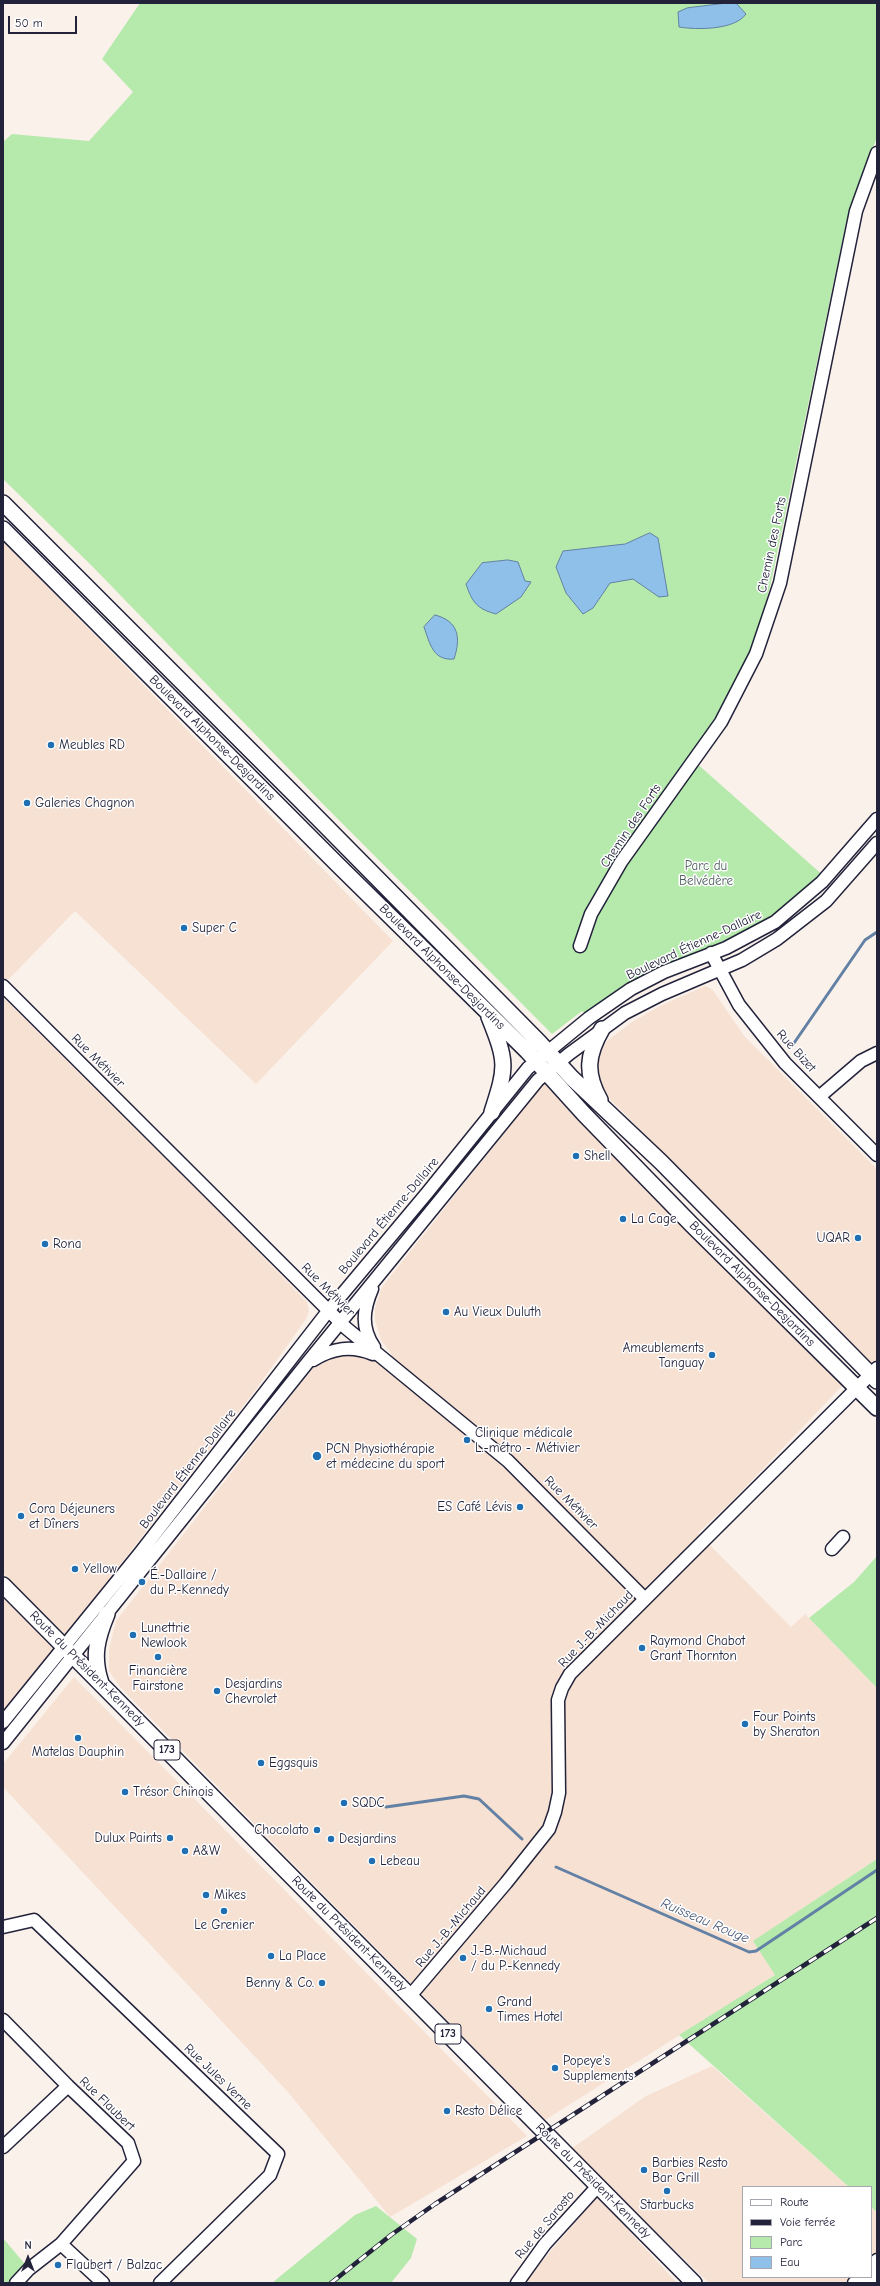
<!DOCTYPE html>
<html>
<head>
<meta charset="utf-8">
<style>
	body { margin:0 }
	#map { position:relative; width:880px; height:2286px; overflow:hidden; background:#fbf1eb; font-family:"Comic Neue",sans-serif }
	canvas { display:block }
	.frame { position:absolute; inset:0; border:4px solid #22223b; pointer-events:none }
	.legend { position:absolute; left:742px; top:2186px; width:130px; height:92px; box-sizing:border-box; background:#fff; border:1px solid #a7a7b1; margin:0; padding:5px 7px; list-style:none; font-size:12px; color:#22223b }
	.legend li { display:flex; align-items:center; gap:8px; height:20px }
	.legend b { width:20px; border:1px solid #a7a7b1 }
	.north { position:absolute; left:8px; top:2238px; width:40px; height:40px; -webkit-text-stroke:3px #fff; paint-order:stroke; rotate:0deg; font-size:11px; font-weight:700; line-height:16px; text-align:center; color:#22223b }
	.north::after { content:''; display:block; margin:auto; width:14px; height:18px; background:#22223b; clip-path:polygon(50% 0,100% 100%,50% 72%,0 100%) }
	.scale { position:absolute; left:8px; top:16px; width:69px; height:18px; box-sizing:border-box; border:2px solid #22223b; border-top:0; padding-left:5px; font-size:12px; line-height:14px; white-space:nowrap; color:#22223b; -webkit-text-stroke:3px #fff; paint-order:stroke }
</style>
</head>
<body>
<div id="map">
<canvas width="880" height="2286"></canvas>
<div class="frame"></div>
<ul class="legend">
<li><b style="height:5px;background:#fff"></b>Route</li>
<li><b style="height:5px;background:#22223b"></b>Voie ferrée</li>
<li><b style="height:11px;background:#b5eaac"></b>Parc</li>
<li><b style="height:11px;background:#8ec0ea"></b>Eau</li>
</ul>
<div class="north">N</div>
<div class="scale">50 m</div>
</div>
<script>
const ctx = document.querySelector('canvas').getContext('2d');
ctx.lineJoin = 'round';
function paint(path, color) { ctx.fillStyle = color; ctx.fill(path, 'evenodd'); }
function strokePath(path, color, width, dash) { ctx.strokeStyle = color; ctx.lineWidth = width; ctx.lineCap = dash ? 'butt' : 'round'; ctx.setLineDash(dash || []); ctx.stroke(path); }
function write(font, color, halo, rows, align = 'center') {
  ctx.font = font + ' "Comic Neue",sans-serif'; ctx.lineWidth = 3; ctx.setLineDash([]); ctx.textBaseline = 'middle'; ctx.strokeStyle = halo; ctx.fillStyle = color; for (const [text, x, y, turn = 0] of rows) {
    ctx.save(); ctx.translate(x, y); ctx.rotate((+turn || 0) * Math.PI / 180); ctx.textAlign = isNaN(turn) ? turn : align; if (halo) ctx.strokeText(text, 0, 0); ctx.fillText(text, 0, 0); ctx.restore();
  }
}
const built = new Path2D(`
	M3 541 393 941 256 1084 75 911 3 985Z
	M705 986 712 989 745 1037 877 1169V1358L868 1366 816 1313 789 1281 603 1092 598 1082 597 1065 599 1051 607 1041 632 1022 660 1006Z
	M3 997 230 1223 307 1302 309 1311 306 1319 254 1392 65 1636 3 1573Z
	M544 1083 843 1385 733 1500 698 1533 791 1627 805 1614 877 1688V1859L754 1941 775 1975 545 2120 121 1688 109 1671V1649L116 1621 312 1369 335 1357 353 1355 369 1357 384 1364 392 1355 381 1340 375 1320V1308L382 1287Z
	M3 1594 56 1648 3 1713Z
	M74 1677 326 1932 527 2136 390 2217 287 2091 3 1787V1764Z
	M712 2066 849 2187H743V2277H871V2207L877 2212V2283H709L571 2149 646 2096Z
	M597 2196 677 2283H524Z`);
const green = new Path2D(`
	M140 3H877V137L846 223 770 587 752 651 694 761 826 878 775 922 589 1018 582 1011 552 1034 315 796 91 565 3 479V142L12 134 89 141 133 92 102 59Z
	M877 1556V1688L809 1618 854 1582Z
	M877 1859V2212L871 2207V2187H849L679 2035 775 1975 753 1941Z
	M376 2206 417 2239 411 2258 391 2283H272L355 2215Z
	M3 2238 29 2269 16 2283H3Z`);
const water = new Path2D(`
	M727 3H736L746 14C735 30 697 30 679 27L678 12 687 8Z
	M650 533 658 538 668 596 659 597 633 579 610 583 593 608 583 614 566 593 556 567 563 551 625 544Z
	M508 560 518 562 525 581 531 582 521 597 496 614C477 609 472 602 466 584L482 563Z
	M435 615C459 621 461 638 454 659 433 661 430 644 424 627Z`);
const stream = new Path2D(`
	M792 1046 865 940 877 932
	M386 1807 464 1796 479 1799 522 1839
	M556 1867 749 1952 756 1951 877 1870`);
const minor = new Path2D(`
	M580 946 591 914 621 862 721 722 756 654 780 583 856 211 877 153
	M711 953 739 1005 785 1063 877 1155
	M3 986 346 1328 508 1461 645 1599
	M819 1097 861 1061 877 1053
	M372 1289C363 1310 361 1328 374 1347
	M313 1360C333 1348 351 1345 373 1354
	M832 1549 843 1537
	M3 1722 140 1553 329 1310 427 1193 528 1068 589 1018 631 989 664 972 726 948 775 922 822 882 877 819
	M3 1743 308 1362 538 1080 569 1054 625 1013 662 994 742 960 777 939 826 901 877 843
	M3 1927 34 1920 278 2154 270 2175 160 2283
	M410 1996 506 1883 549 1829 555 1812 559 1793 558 1700 562 1688 570 1674 877 1368
	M3 2020 68 2086 128 2143 134 2161 61 2244 29 2269 16 2283
	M3 2147 68 2086
	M61 2244 103 2283
	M871 2266 877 2260
	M517 2283 545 2244 597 2187
	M854 2283 860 2277
	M869 2283 877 2274`);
const major = new Path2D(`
	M3 503 298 798 539 1042 572 1078 661 1162 877 1381
	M3 529 336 863 527 1051 584 1114 692 1225 877 1408
	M489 1017C507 1062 507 1066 492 1112
	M600 1100C585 1073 587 1055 602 1029
	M3 1585 694 2283
	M101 1683C92 1657 97 1638 107 1614`);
const rail = new Path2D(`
	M331 2283 391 2235 435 2204 877 1918`);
const markers = [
	[51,745,4,"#1f6fb2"],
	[27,803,4,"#1f6fb2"],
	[184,928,4,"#1f6fb2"],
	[576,1156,4,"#1f6fb2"],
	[623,1219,4,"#1f6fb2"],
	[858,1238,4,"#1f6fb2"],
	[45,1244,4,"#1f6fb2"],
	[446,1312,4,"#1f6fb2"],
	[712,1355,4,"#1f6fb2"],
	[467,1440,4,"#1f6fb2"],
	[317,1456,5,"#1f6fb2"],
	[520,1507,4,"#1f6fb2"],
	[21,1516,4,"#1f6fb2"],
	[75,1569,4,"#1f6fb2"],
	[142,1582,4,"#1f6fb2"],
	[133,1635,4,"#1f6fb2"],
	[642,1648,4,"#1f6fb2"],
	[158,1657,4,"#1f6fb2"],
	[217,1691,4,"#1f6fb2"],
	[745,1724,4,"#1f6fb2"],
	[78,1738,4,"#1f6fb2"],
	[261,1763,4,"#1f6fb2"],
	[125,1792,4,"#1f6fb2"],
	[344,1803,4,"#1f6fb2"],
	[317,1830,4,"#1f6fb2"],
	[170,1838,4,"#1f6fb2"],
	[331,1839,4,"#1f6fb2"],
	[185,1851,4,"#1f6fb2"],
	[372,1861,4,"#1f6fb2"],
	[206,1895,4,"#1f6fb2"],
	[224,1911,4,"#1f6fb2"],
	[271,1956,4,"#1f6fb2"],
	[463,1958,4,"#1f6fb2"],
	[322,1983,4,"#1f6fb2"],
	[489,2009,4,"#1f6fb2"],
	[555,2068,4,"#1f6fb2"],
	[447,2111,4,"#1f6fb2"],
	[644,2170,4,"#1f6fb2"],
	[667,2191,4,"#1f6fb2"],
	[58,2265,4,"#1f6fb2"]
];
const shields = [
	[167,1750,26],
	[448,2034,26]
];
const shieldNames = [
	["173",167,1750],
	["173",448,2034]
];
const streetNames = [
	["Chemin des Forts",772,545,-78],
	["Boulevard Alphonse-Desjardins",212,738,45],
	["Chemin des Forts",631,826,-56],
	["Boulevard Étienne-Dallaire",694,945,-25],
	["Boulevard Alphonse-Desjardins",442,967,45],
	["Rue Bizet",796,1051,48],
	["Rue Métivier",98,1061,45],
	["Boulevard Étienne-Dallaire",389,1216,-50],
	["Boulevard Alphonse-Desjardins",752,1284,45],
	["Rue Métivier",328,1290,45],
	["Boulevard Étienne-Dallaire",188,1469,-52],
	["Rue Métivier",571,1503,45],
	["Rue J.-B.-Michaud",596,1629,-46],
	["Route du Président-Kennedy",87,1669,45],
	["Rue J.-B.-Michaud",451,1927,-50],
	["Route du Président-Kennedy",349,1934,45],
	["Rue Jules Verne",218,2077,44],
	["Rue Flaubert",107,2104,44],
	["Route du Président-Kennedy",593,2181,45],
	["Rue de Sarosto",545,2225,-50]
];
const poiNames = [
	["Meubles RD",59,745],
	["Galeries Chagnon",35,803],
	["Super C",192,928],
	["Shell",584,1156],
	["La Cage",631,1219],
	["UQAR",850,1238,"right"],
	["Rona",53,1244],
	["Au Vieux Duluth",454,1312],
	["Ameublements",704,1348,"right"],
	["Tanguay",704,1363,"right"],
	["Clinique médicale",475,1433],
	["L.-métro - Métivier",475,1448],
	["PCN Physiothérapie",326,1449],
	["et médecine du sport",326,1464],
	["ES Café Lévis",512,1507,"right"],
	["Cora Déjeuners",29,1509],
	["et Dîners",29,1524],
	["Yellow",83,1569],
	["É.-Dallaire /",150,1575],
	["du P.-Kennedy",150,1590],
	["Lunettrie",141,1628],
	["Newlook",141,1643],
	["Raymond Chabot",650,1641],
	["Grant Thornton",650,1656],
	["Financière",158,1671,"center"],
	["Fairstone",158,1686,"center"],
	["Desjardins",225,1684],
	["Chevrolet",225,1699],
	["Four Points",753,1717],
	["by Sheraton",753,1732],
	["Matelas Dauphin",78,1752,"center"],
	["Eggsquis",269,1763],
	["Trésor Chinois",133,1792],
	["SQDC",352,1803],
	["Chocolato",309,1830,"right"],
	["Dulux Paints",162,1838,"right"],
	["Desjardins",339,1839],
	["A&W",193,1851],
	["Lebeau",380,1861],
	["Mikes",214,1895],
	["Le Grenier",224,1925,"center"],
	["J.-B.-Michaud",471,1951],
	["/ du P.-Kennedy",471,1966],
	["La Place",279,1956],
	["Benny & Co.",314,1983,"right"],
	["Grand",497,2002],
	["Times Hotel",497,2017],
	["Popeye's",563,2061],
	["Supplements",563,2076],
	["Resto Délice",455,2111],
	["Barbies Resto",652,2163],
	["Bar Grill",652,2178],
	["Starbucks",667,2205,"center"],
	["Flaubert / Balzac",66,2265]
];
const parkNames = [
	["Parc du",706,866],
	["Belvédère",706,881]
];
const waterNames = [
	["Ruisseau Rouge",705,1921,23]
];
paint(built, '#f6e1d3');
paint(green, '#b5eaac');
paint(water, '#8ec0ea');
strokePath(water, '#6381a4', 1);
strokePath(stream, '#6381a4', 3);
strokePath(minor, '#22223b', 15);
strokePath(major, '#22223b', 18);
strokePath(minor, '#fff', 12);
strokePath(major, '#fff', 15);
strokePath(rail, '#22223b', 4.5);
strokePath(rail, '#fff', 3, [9]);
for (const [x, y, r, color] of markers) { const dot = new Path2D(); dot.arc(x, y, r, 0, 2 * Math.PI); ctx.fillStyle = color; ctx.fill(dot); strokePath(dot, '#fff', 1.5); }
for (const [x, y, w] of shields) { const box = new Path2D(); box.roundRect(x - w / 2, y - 10, w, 20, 3); ctx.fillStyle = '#fff'; ctx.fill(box); strokePath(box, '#22223b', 1); }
write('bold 12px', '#22223b', null, shieldNames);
write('13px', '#22223b', '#fff', streetNames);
write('13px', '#22223b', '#fff', poiNames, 'left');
write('13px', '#4e5e5d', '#fff', parkNames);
write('italic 14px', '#485978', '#fff', waterNames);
</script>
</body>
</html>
